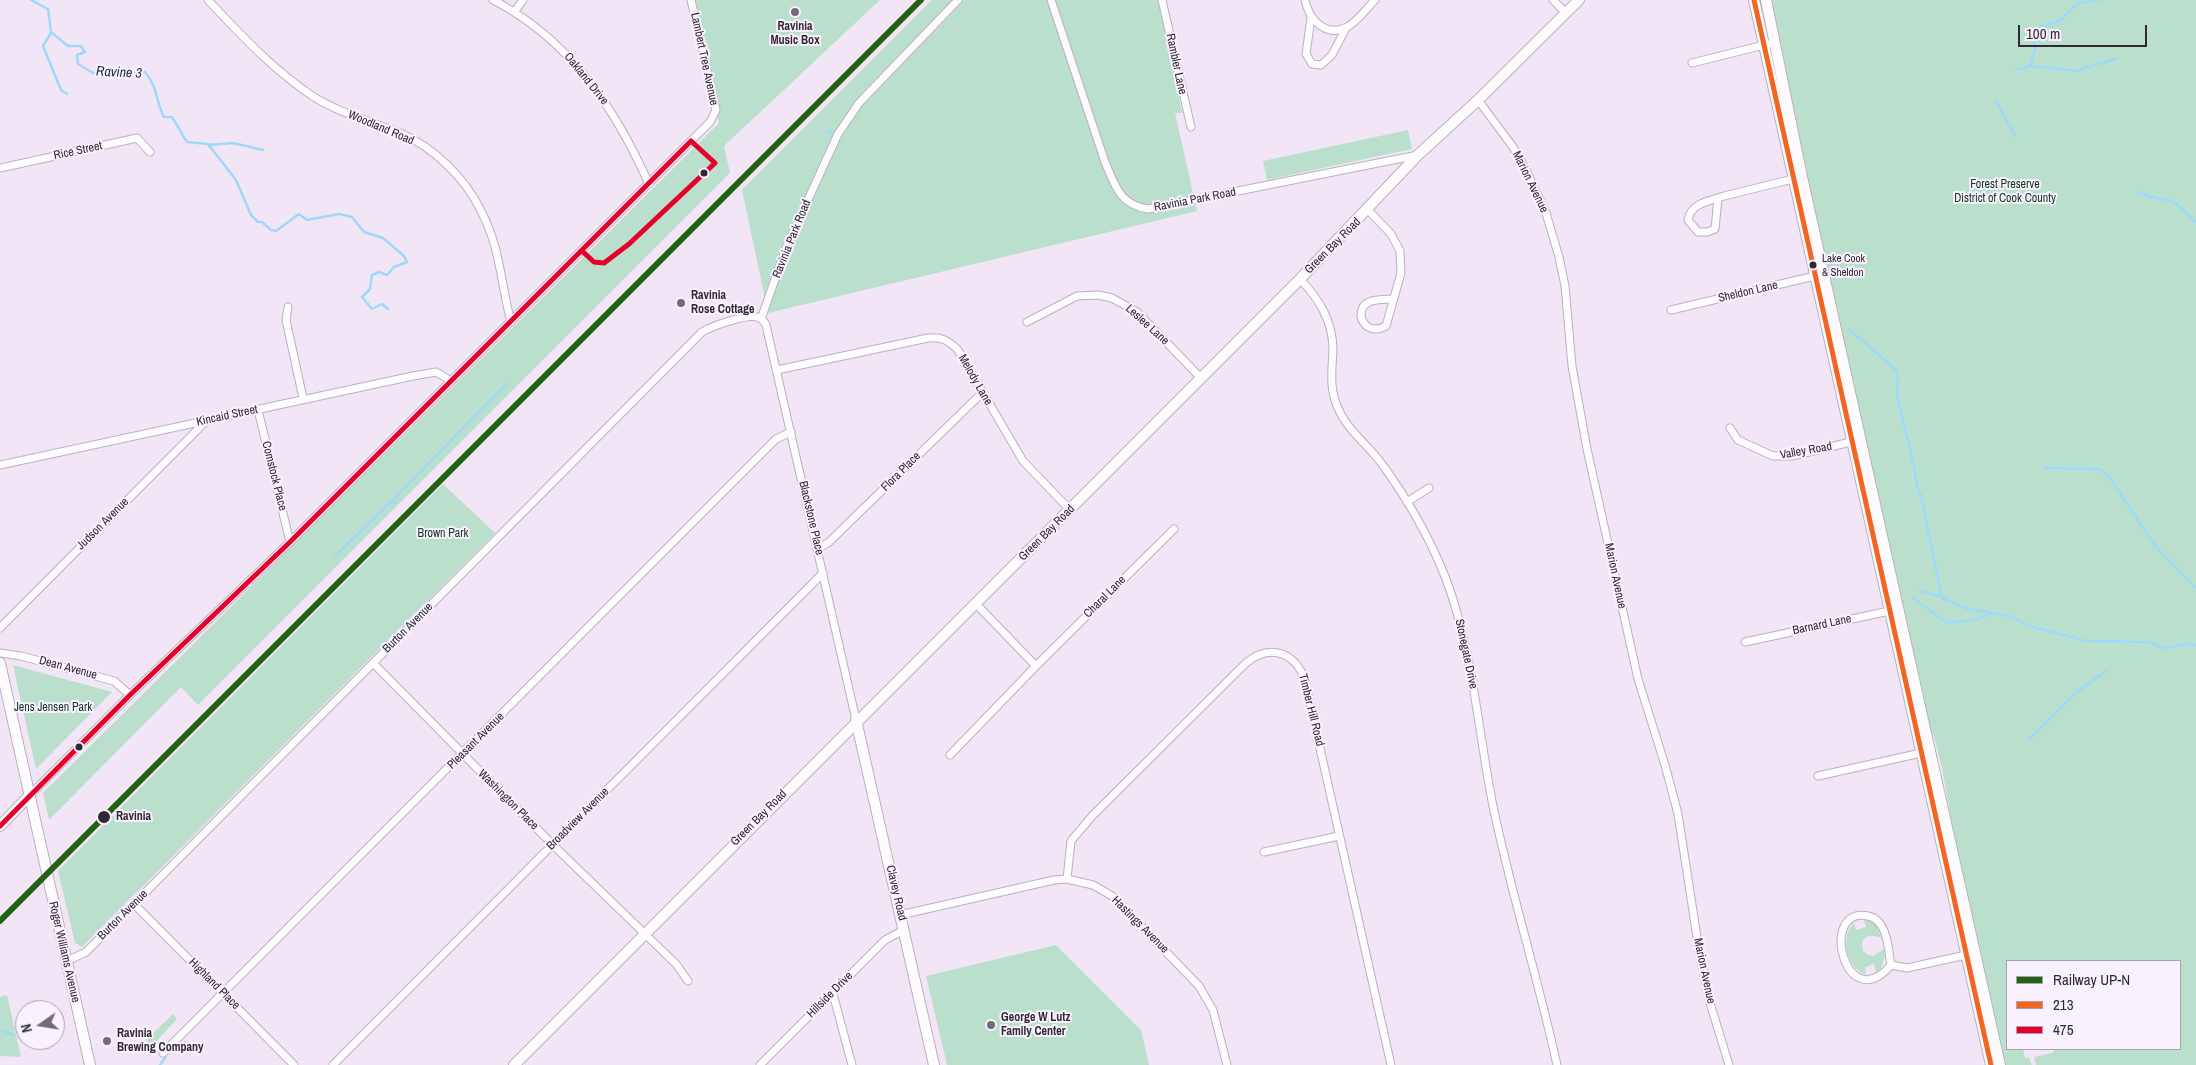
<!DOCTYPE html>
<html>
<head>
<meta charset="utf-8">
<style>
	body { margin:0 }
	#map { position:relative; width:2196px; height:1065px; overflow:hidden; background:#f2e5f6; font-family:"Archivo Narrow",sans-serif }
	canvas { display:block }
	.legend { position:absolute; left:2006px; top:960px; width:175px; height:90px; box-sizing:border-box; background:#faf1fe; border:1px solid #aaa1ad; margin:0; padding:6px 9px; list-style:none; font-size:15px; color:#312834 }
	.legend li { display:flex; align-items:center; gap:10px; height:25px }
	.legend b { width:25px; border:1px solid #aaa1ad }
	.north { position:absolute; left:15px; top:1000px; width:50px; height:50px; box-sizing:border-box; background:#faf1fe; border:1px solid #aaa1ad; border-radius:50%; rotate:257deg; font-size:14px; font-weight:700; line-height:20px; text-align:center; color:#312834 }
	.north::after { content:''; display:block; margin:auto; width:18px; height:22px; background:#756a78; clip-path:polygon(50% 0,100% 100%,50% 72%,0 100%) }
	.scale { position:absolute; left:2018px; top:25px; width:129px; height:22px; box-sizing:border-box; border:2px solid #312834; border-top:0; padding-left:6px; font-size:15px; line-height:18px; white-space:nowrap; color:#312834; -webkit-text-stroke:4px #faf1fe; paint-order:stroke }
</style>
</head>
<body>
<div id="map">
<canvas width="2196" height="1065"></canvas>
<ul class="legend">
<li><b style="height:6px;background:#236214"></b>Railway UP-N</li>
<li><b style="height:6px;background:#f26522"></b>213</li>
<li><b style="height:6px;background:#e4002b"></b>475</li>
</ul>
<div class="north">N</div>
<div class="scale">100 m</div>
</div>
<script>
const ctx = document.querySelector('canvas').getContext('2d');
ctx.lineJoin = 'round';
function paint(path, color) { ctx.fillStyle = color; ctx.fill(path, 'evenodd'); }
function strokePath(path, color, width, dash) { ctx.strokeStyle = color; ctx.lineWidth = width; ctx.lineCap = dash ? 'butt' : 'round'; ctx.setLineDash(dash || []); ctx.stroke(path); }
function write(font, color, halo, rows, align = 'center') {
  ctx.font = font + ' "Archivo Narrow",sans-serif'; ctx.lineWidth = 4; ctx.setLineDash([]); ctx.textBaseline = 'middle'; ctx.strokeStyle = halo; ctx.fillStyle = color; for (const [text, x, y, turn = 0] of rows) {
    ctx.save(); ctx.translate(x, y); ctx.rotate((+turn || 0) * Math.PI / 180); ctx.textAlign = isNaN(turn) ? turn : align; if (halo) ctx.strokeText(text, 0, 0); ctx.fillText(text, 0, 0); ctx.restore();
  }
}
const green = new Path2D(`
	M692 0H880L724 146 730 173 198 705 181 687 49 820 43 793 719 123Z
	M932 0H1160L1182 113H1175L1197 211 768 313 742 190Z
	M1768 0H2196V1065H2036L2034 1057 2054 1052 2053 1049H2180V961H2007V1049H2023L2025 1058H2029L2032 1065H2003L1959 864 1942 768 1934 736 1929 728Z
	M1408 130 1412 149 1267 180 1263 161Z
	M443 484 495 533 82 947 75 943 58 871Z
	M13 665 112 692 36 769Z
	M1864 920C1874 920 1879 928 1881 938 1868 933 1860 936 1863 951L1868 955 1873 956 1884 949 1885 956 1881 969 1876 972 1874 964 1865 967 1866 974C1847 970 1839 935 1854 923L1856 930 1866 927Z
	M1056 945 1141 1030 1149 1065H947L926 976Z
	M7 995 21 1057 0 1056V997Z
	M173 1014 177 1019 150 1048 144 1031 149 1037Z`);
const stream = new Path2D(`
	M31 0 48 9 51 32 68 46H81L85 52 77 55 78 64 95 74 108 71 113 75 145 72C157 85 156 102 164 117H172L187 142 208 144 236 180 251 215 258 222H262L271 230 276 231 299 214 307 220 339 214 352 217 364 232 383 238 404 256 407 262 394 267 387 275 379 272 372 275 370 289 362 297 372 309 382 304 388 309
	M51 33 43 46 61 90 67 94
	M2030 66 2076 71 2117 58
	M2015 70 2030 66 2035 49 2032 30 2061 20 2078 3 2100 0
	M1996 101 2015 136
	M828 131 834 135
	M209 145 233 143 263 150
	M2136 192 2155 198 2173 201 2196 222
	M1849 329 1896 370C1900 380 1896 390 1898 400 1904 429 1914 458 1917 487L1921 496 1942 598 1968 609 2010 616 2032 627 2086 641 2149 642 2164 648 2187 644 2196 645
	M2044 468 2100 469 2110 478 2155 546 2196 588
	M395 503 392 501 506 384
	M335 556 392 501
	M1920 591 1940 596
	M1913 598 1947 623 1978 619 1989 614
	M2030 739 2077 692 2106 671
	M0 1030 13 1035
	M160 1065 166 1056`);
const street = new Path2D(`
	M208 0C241 35 273 70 314 97 341 114 372 121 402 134 433 147 465 178 480 209 501 248 500 281 511 322
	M493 0C569 39 615 108 649 184
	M1051 0 1105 162C1115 186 1120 205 1148 209L1418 155
	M1162 0 1191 127
	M1305 0C1309 19 1325 38 1347 27 1357 22 1367 8 1375 0
	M1553 0 1566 13
	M515 11 523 0
	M1311 18 1306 54 1312 64 1321 65 1332 55 1346 28
	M1692 63 1768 44
	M1478 100 1513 147 1525 168 1546 213 1559 257 1565 286 1572 366 1587 449 1638 679 1665 765 1678 814 1699 950 1710 1003 1729 1065
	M0 168 137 138 150 152
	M1718 198 1715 229 1707 232H1698L1688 220C1691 203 1709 201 1724 196L1797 178
	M1368 210 1391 234 1400 251 1401 273 1386 326C1375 332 1365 329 1361 317 1360 298 1378 300 1392 299
	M1300 279C1319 299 1333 321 1333 350 1332 370 1329 389 1338 408 1347 430 1368 445 1382 464 1408 500 1430 538 1446 579 1473 651 1478 731 1493 806 1511 893 1538 978 1557 1065
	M288 307 286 320 303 398
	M1671 310 1819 275
	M761 319 786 248 838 134 859 103 958 0
	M1027 322 1077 296 1098 295 1112 298 1137 312 1201 378
	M777 370 928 338C942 337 948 340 958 350L1023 461 1070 510
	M258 410 290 542
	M1730 428 1738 440 1773 456H1792L1855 441
	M0 465 413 376 436 372 451 381
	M1407 502 1429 488
	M818 548 828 543 982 393
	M976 604 1036 666
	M0 628 206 421
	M1745 642 1894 610
	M0 653 21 656 114 681 130 695
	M374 664 553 845 676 964 688 981
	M950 755 1036 666 1174 529
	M1818 776 1921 753
	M29 796 130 695 290 542 710 122 716 110 691 0
	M1264 852 1339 836
	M1067 879 1071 841 1093 815 1246 663C1268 645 1292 650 1304 677L1391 1065
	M134 904 294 1065
	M900 915 1054 880 1067 879 1093 885 1112 896 1199 986 1213 1010 1227 1065
	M67 961 86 952 702 332C712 326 746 314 757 317 762 318 764 321 766 325L856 720
	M1891 965C1888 949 1888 920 1868 916 1818 905 1845 1019 1891 965L1907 968 1966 955
	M833 994 852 1065
	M163 1053 727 488 776 439 791 432
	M333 1065 823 573
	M760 1065 885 940 904 930`);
const secondary = new Path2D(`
	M1754 0 1991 1065
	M1766 0 1802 177 2000 1065
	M0 663 90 1065
	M856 720 934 1065
	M0 826 29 796
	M514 1065 1300 279 1418 155 1478 100 1579 0`);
const bus1 = new Path2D(`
	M1754 0 1991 1065`);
const bus2 = new Path2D(`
	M0 826 130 695 290 542 691 141 715 163 629 244 604 263 594 262 582 251`);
const rail1 = new Path2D(`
	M0 921 921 0`);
const markers = [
	[795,12,5,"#756a78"],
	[704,173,4.5,"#312834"],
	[1813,265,4.5,"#312834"],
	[681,303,5,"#756a78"],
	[79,747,4.5,"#312834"],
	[104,817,7,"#312834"],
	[991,1025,5,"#756a78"],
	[107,1041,5,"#756a78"]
];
const busNames = [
	["Lake Cook",1822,259],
	["& Sheldon",1822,273]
];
const poiNames = [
	["Ravinia",795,27,"center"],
	["Music Box",795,41,"center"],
	["Ravinia",691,296],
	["Rose Cottage",691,310],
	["George W Lutz",1001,1018],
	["Family Center",1001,1032],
	["Ravinia",117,1034],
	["Brewing Company",117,1048]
];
const streetNames = [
	["Lambert Tree Avenue",704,59,78],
	["Rambler Lane",1176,64,78],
	["Oakland Drive",586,79,51],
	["Woodland Road",381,128,23],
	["Rice Street",78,151,-12],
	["Marion Avenue",1530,182,64],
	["Ravinia Park Road",1195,200,-11],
	["Ravinia Park Road",792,239,-68],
	["Green Bay Road",1333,246,-45],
	["Sheldon Lane",1748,292,-13],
	["Leslee Lane",1147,325,42],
	["Melody Lane",975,380,60],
	["Kincaid Street",227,416,-12],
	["Valley Road",1806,451,-10],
	["Flora Place",901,472,-45],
	["Comstock Place",274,476,76],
	["Blackstone Place",811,518,77],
	["Judson Avenue",103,524,-45],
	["Green Bay Road",1047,533,-45],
	["Marion Avenue",1615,576,78],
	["Charal Lane",1105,597,-45],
	["Barnard Lane",1822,625,-12],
	["Burton Avenue",408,628,-45],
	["Stonegate Drive",1466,654,78],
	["Dean Avenue",68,668,15],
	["Timber Hill Road",1311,710,76],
	["Pleasant Avenue",476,741,-45],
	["Washington Place",508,800,45],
	["Green Bay Road",759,818,-45],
	["Broadview Avenue",578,819,-45],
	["Clavey Road",896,893,77],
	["Burton Avenue",123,915,-45],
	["Hastings Avenue",1140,925,45],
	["Roger Williams Avenue",64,952,77],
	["Marion Avenue",1704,971,78],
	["Highland Place",214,984,45],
	["Hillside Drive",830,995,-45]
];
const parkNames = [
	["Forest Preserve",2005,185],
	["District of Cook County",2005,199],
	["Brown Park",443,534],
	["Jens Jensen Park",53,708]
];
const stopNames = [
	["Ravinia",116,817]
];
const waterNames = [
	["Ravine 3",119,73,3]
];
paint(green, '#bae0cd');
strokePath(stream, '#9ed9fa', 2.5);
strokePath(street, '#bbb1be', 9);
strokePath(secondary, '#bbb1be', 12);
strokePath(street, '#fdfbfe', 7);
strokePath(secondary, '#fdfbfe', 10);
strokePath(bus1, '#f26522', 5);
strokePath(bus2, '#e4002b', 5);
strokePath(rail1, '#236214', 6);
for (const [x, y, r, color] of markers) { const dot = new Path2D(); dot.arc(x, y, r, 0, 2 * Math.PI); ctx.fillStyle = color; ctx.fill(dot); strokePath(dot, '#faf1fe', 2); }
write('11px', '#312834', '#faf1fe', busNames, 'left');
write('bold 12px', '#312834', '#faf1fe', poiNames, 'left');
write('12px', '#312834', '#faf1fe', streetNames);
write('12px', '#0d3922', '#faf1fe', parkNames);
write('bold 12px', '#312834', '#faf1fe', stopNames, 'left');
write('italic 14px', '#1a2e38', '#faf1fe', waterNames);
</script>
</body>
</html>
